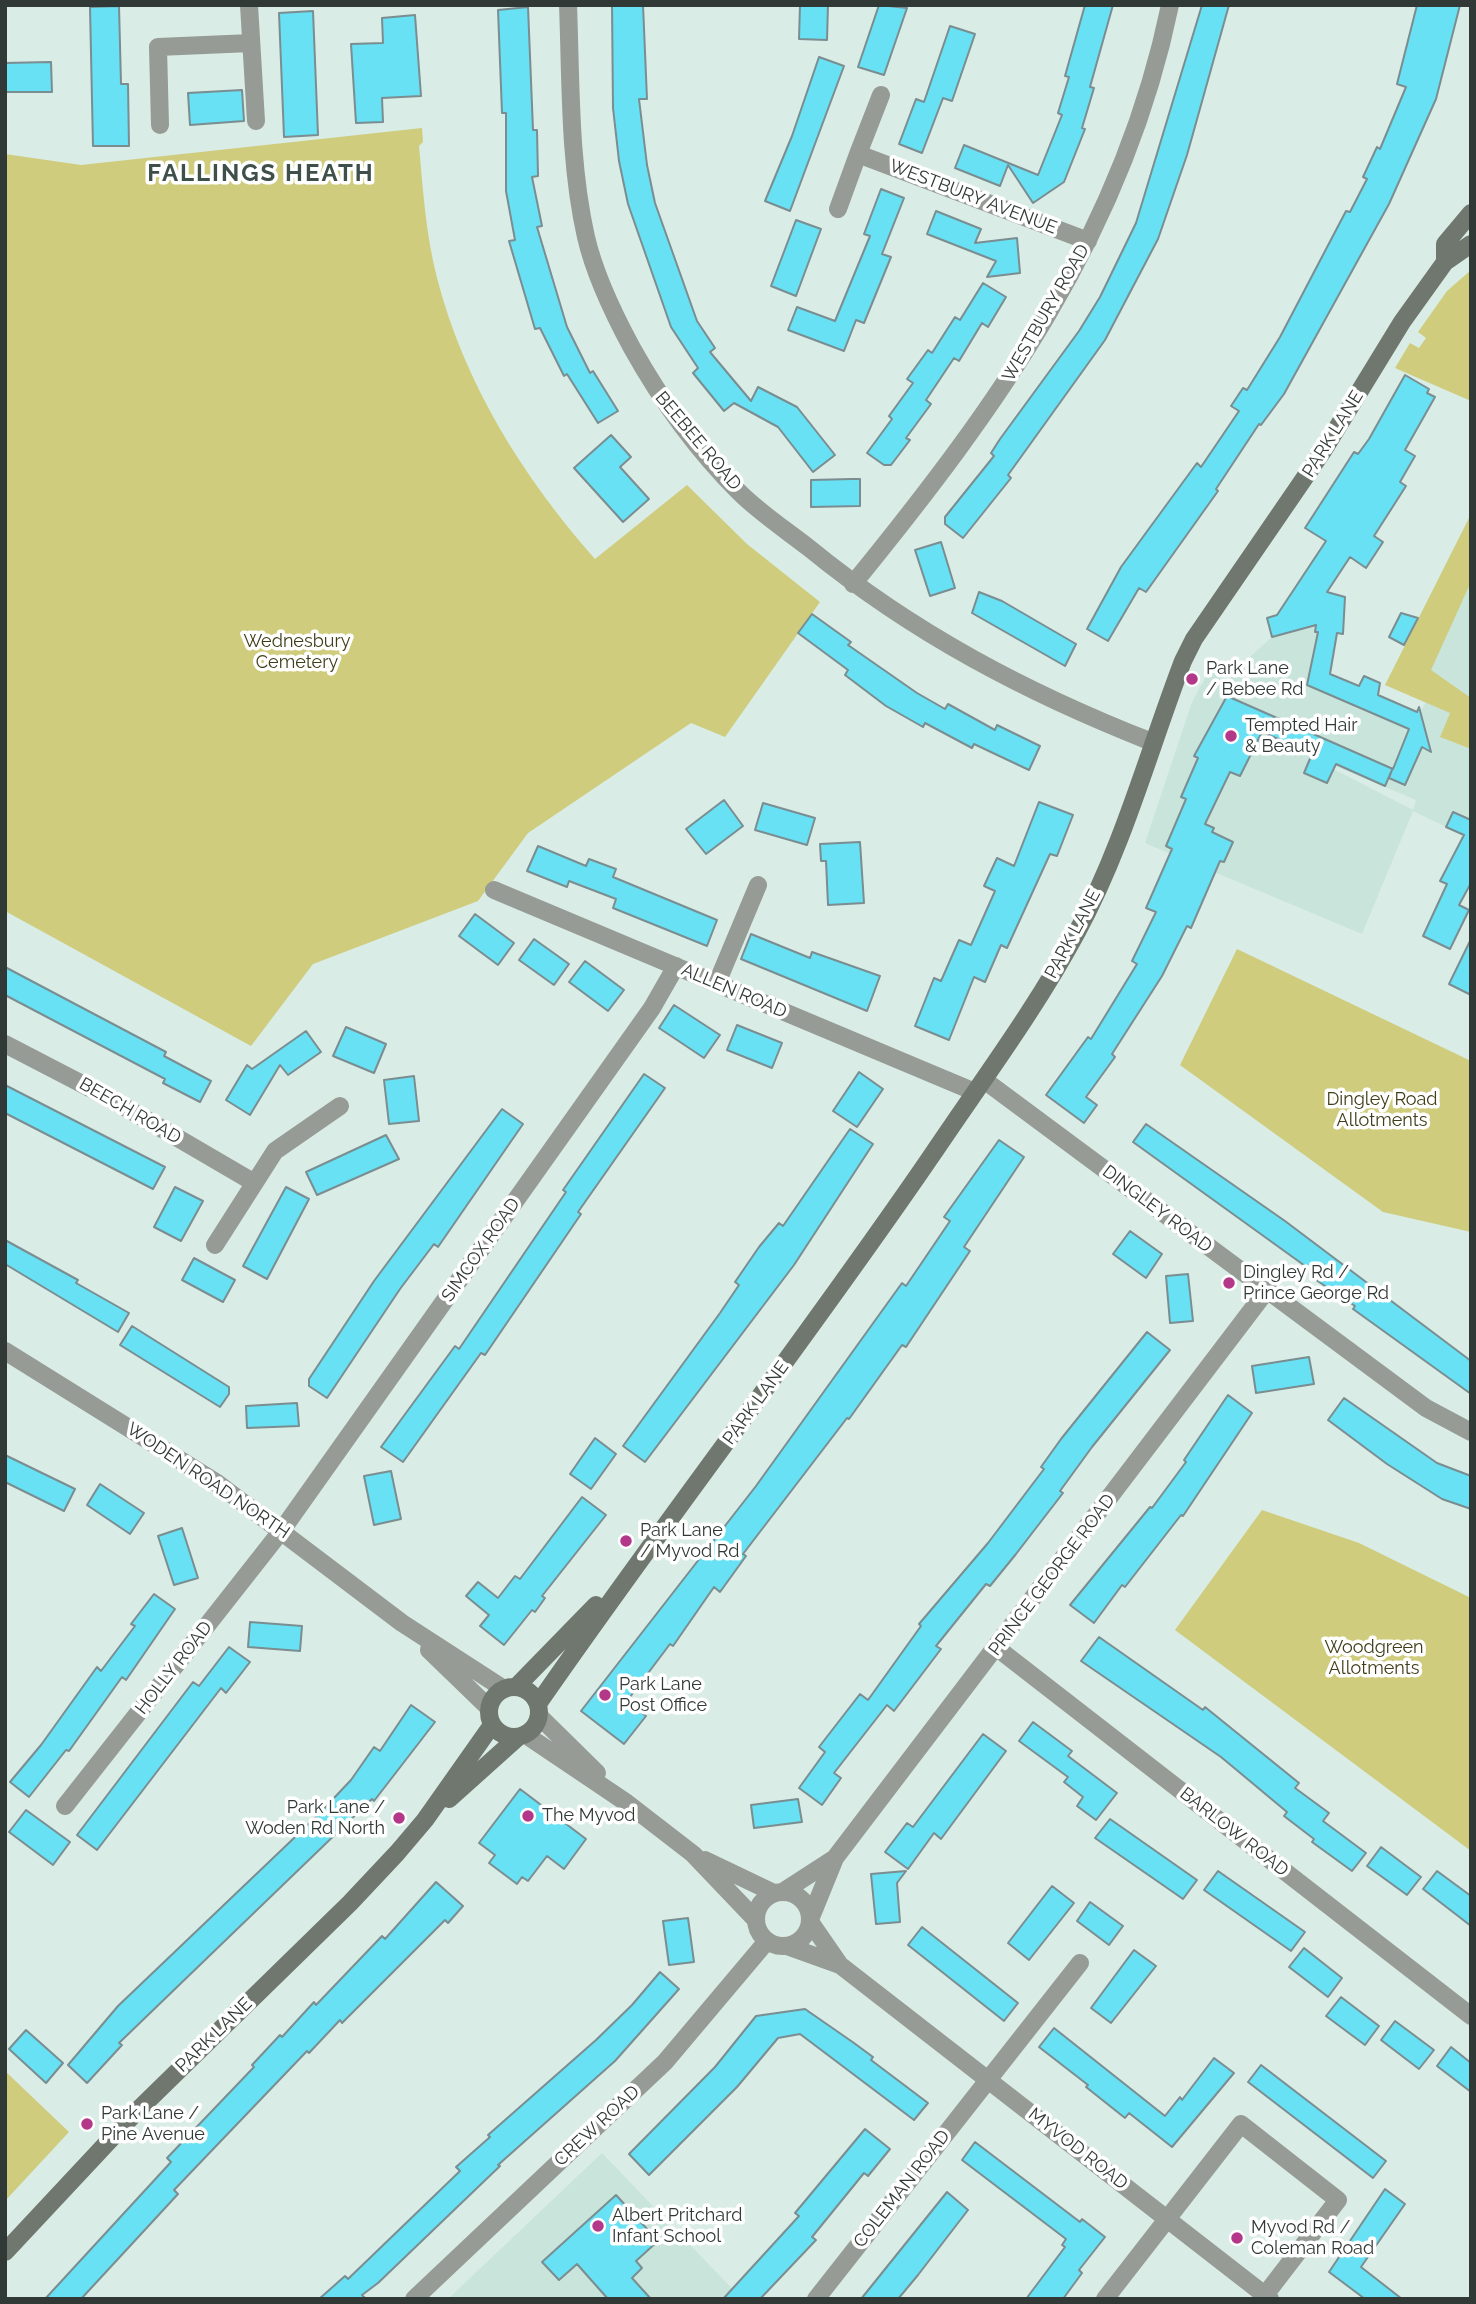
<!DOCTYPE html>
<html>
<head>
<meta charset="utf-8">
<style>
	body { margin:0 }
	#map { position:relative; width:1476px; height:2304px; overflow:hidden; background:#d9ece6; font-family:Raleway,sans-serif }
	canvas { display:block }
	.frame { position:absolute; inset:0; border:7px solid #313937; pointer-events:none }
</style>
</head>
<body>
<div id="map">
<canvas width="1476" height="2304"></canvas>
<div class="frame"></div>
</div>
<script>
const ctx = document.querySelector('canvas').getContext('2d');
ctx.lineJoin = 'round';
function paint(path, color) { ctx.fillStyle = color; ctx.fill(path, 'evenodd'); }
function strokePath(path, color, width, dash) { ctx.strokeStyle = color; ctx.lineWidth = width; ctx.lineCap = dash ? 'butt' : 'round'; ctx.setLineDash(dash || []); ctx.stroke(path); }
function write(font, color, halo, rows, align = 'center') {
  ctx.font = font + ' Raleway,sans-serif'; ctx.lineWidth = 7; ctx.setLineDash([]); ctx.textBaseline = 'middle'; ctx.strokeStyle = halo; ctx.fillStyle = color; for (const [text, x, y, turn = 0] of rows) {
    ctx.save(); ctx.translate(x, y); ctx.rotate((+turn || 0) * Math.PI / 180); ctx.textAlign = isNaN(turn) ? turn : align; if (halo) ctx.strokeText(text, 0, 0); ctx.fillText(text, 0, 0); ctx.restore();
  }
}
const built = new Path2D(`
	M1471 582V710L1417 669 1463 600Z
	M1316 612 1315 632 1337 633 1330 675 1420 713 1426 702 1450 713 1440 737 1471 749V839L1413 811 1362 934 1145 843 1192 702 1215 660 1236 674 1243 663 1272 637 1284 634ZM1309 755 1416 800 1413 810 1308 756Z
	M602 2153 742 2299H448Z`);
const green = new Path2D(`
	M422 128 423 142 419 146C423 191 426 235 437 278 464 383 524 479 595 559L687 485 747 544 820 602 725 737 691 723 528 833 478 901 313 964 251 1046 5 911V154L81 165Z
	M1471 270V401L1395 368 1410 343 1419 348 1426 338 1418 332 1447 291Z
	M1471 514V582L1431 670 1471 698V749L1440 737 1450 713 1385 685Z
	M1237 949 1471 1061V1232L1383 1212 1180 1065Z
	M1262 1510 1359 1543 1471 1598V1851L1175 1630Z
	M5 2071 69 2132 5 2201Z`);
const building = new Path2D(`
	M612 5H643L647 99H639L647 165 655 203 697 321 715 348 710 352 751 401 758 387 797 407 835 455 813 472 778 427 734 403 724 411 693 373 698 368 671 327 628 204 619 161 613 108Z
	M800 5H828L827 40 799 39Z
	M879 5 907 8 884 75 858 67Z
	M1085 5H1113L1090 87 1094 88 1082 128 1085 129 1064 182 1033 203 1008 165 1000 186 955 168 964 145 1038 175 1062 115 1058 113 1069 77 1065 76Z
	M1202 5H1229L1187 155 1158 239 1105 340 1008 475 1011 478 963 538 945 524V517L994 456 991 453 1000 439 1079 331 1100 297 1136 223Z
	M1417 5H1460L1436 99 1389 204 1284 394 1261 425 1259 424 1216 489 1218 491 1146 592 1139 588 1108 641 1087 629 1121 567 1197 463 1201 467 1239 411 1231 406 1243 388 1247 390 1280 337 1346 211 1350 212 1367 179 1363 177 1377 147 1380 149 1406 87 1397 84Z
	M119 6 121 84H128L129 146H93L90 7Z
	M528 7 533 130H537L538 176 532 177 542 226 537 227 567 327 590 373 593 371 618 411 598 423 567 374 564 376 540 328 535 329 509 241 515 240 506 191V113H502L498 10Z
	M313 11 318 135 284 137 279 13Z
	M415 15 421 96 382 98 383 122 356 123 351 44 383 43 382 18Z
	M950 26 975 34 952 101 943 98 922 153 899 144 916 99 924 102Z
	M819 57 844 66 790 211 765 201 792 136Z
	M51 62 52 92H5V63Z
	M242 90 244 121 190 125 188 93Z
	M881 189 904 198 882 254 891 257 864 323 856 320 844 351 788 330 797 307 835 321 870 236 864 234Z
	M936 211 981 229 975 243 1017 238 1020 273 987 277 996 261 927 234Z
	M796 220 821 229 796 296 771 286Z
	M983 283 1006 297 988 327 982 323 959 361 954 358 926 400 931 404 906 438 910 440 891 465H884L867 453 892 419 889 416 913 383 907 379 928 350 932 353 955 317 960 320Z
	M1405 375 1429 389 1427 393 1435 397 1405 450 1415 456 1400 482 1406 486 1374 536 1383 542 1366 568 1350 557 1327 592 1345 597 1343 634 1337 633 1330 674 1359 686 1364 676 1380 683 1378 695 1417 712 1419 707 1431 752 1422 747 1405 785 1389 778 1392 770 1385 786 1336 764 1327 783 1304 773 1312 754 1262 732 1240 776 1230 772 1205 824 1214 828 1212 832 1233 842 1224 862 1220 861 1191 928 1187 926 1162 976 1112 1054 1115 1057 1086 1097 1097 1105 1084 1123 1046 1095 1088 1037 1091 1039 1137 964 1132 961 1156 912 1146 908 1172 849 1166 846 1186 799 1181 797 1198 758 1194 756 1227 696 1393 769 1409 729 1307 685 1318 632H1315L1316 625 1272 637 1267 618 1277 615 1326 541 1305 528 1354 452 1358 454 1369 439Z
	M611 435 631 457 620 467 649 499 623 522 574 468Z
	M852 479H860V506L811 507V480Z
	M941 542 955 588 930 596 915 550Z
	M979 592 1002 601 1076 644 1065 666 972 613Z
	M1401 613 1418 618 1404 645 1389 637Z
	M812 614 851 642 848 645 917 693 945 709 948 704 995 730 997 725 1040 746 1029 770 974 744 972 748 925 723 923 727 886 706 845 675 848 670 798 633Z
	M724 800 743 826 706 854 686 829Z
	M1039 802 1073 815 1057 856 1050 854 1007 948 1001 945 985 982 974 977 949 1040 915 1026 934 978 941 981 959 940 971 945 995 891 984 886 997 858 1014 866Z
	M763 803 815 818 807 845 755 830Z
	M1453 812 1471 820V883L1459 905 1469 910 1450 949 1423 936 1447 884 1440 881 1464 835 1446 827Z
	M860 842 864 903 828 905 826 861H821L820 844Z
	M538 846 586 866 589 859 616 869 613 877 717 920 707 946 613 908 616 899 569 881 567 887 527 871Z
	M475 914 514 943 498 965 459 936Z
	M751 934 810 958 812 952 880 976 867 1011 741 959Z
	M534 939 569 964 554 985 519 960Z
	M1471 939V995L1449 984Z
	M585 961 624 990 608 1011 569 982Z
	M5 967 166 1052 164 1056 211 1081 200 1102 163 1083 165 1079 5 995Z
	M674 1005 720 1035 704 1058 659 1028Z
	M737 1025 782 1043 772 1068 727 1050Z
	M346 1027 386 1044 374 1073 333 1056Z
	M306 1031 321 1052 288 1075 280 1065 250 1115 226 1100 247 1065 252 1069Z
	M859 1072 883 1089 857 1127 833 1111Z
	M644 1074 665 1088 578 1212 581 1214 485 1355 481 1353 403 1462 381 1447 455 1346 459 1349 566 1192 563 1190Z
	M414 1076 419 1121 389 1124 384 1080Z
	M5 1085 165 1167 153 1189 5 1113Z
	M502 1109 523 1124 438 1247 434 1244 400 1289 327 1398 309 1386V1379L374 1281Z
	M1146 1124 1285 1221 1471 1361V1394L1353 1309 1355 1306 1316 1280 1319 1276 1133 1142Z
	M850 1129 873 1144 794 1265 645 1462 623 1446 720 1313 739 1285 735 1282 759 1247 779 1223 783 1226Z
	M386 1135 399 1159 317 1195 306 1172Z
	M999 1140 1024 1157 964 1247 970 1251 906 1347 902 1345 849 1419 847 1418 743 1554 746 1556 720 1592 714 1587 673 1646 670 1644 627 1701 646 1716 624 1744 581 1711 756 1486 902 1283 906 1286 950 1221 944 1217Z
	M175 1187 203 1201 181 1241 154 1227Z
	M286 1187 309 1199 267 1279 243 1266Z
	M1130 1231 1162 1254 1146 1278 1113 1254Z
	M5 1240 78 1280 76 1283 129 1313 118 1332 5 1264Z
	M194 1258 235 1280 223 1302 182 1280Z
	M1188 1274 1193 1321 1170 1323 1166 1276Z
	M132 1326 229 1387V1394L220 1407 120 1345Z
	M1147 1332 1170 1350 1092 1447 1060 1491 1063 1493 1016 1554 990 1586 986 1584 936 1646 941 1649 894 1711 887 1705 834 1773 841 1778 822 1805 799 1788 825 1752 819 1747 860 1694 868 1700 921 1626 919 1624 988 1543 1044 1469 1041 1467 1061 1439Z
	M1309 1357 1314 1384 1256 1393 1252 1366Z
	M1228 1395 1252 1413 1183 1516 1181 1515 1125 1587 1122 1585 1094 1623 1070 1605 1150 1507 1152 1508 1186 1462 1184 1460Z
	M1344 1398 1437 1463 1471 1476V1509L1442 1499 1387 1464 1328 1420Z
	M297 1403 299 1426 247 1428 246 1406Z
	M595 1438 616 1454 591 1489 570 1474Z
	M5 1455 75 1489 64 1511 5 1482Z
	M391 1471 401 1519 374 1525 364 1476Z
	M100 1484 144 1513 130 1534 87 1505Z
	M582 1497 606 1515 542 1596 545 1598 535 1612 532 1610 504 1645 480 1626 489 1615 466 1596 478 1582 498 1598 515 1576 520 1579Z
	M182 1528 198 1578 174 1585 158 1536Z
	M154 1594 175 1609 126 1680 122 1677 69 1751 66 1750 29 1797 10 1782 41 1745 97 1667 101 1671 135 1626 131 1624Z
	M250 1622 302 1626 300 1651 248 1647Z
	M1099 1637 1203 1710 1205 1707 1299 1783 1295 1788 1329 1813 1323 1821 1366 1853 1352 1871 1312 1842 1314 1839 1284 1816 1287 1812 1221 1757 1081 1661Z
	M229 1647 250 1662 226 1693 221 1688 97 1850 77 1835 193 1682 199 1686Z
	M411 1705 435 1722 374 1801 372 1799 119 2043 122 2045 87 2083 68 2065 118 2006 315 1818 351 1780 374 1747 380 1751Z
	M1033 1722 1072 1751 1068 1756 1117 1793 1096 1820 1077 1806 1083 1797 1064 1782 1068 1777 1019 1741Z
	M983 1734 1006 1751 941 1839 934 1833 908 1869 885 1852 907 1823 913 1827Z
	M520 1789 586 1839 564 1869 547 1856 528 1881 522 1877 517 1884 489 1863 495 1855 479 1843Z
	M798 1799 802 1822 754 1828 751 1805Z
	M26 1810 70 1842 53 1865 9 1832Z
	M1110 1819 1197 1880 1183 1899 1095 1838Z
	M1381 1847 1421 1877 1407 1895 1367 1866Z
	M906 1871 897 1883 900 1922 876 1924 871 1874Z
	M1218 1871 1305 1932 1291 1951 1204 1890Z
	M1437 1871 1471 1896V1926L1423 1889Z
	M436 1882 463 1906 448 1923 445 1920 342 2023 340 2020 309 2053 307 2051 174 2190 178 2194 81 2299H45L171 2162 167 2158 254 2067 252 2065 280 2035 282 2037 314 2002 316 2005 382 1936 385 1939Z
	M1052 1886 1074 1903 1029 1960 1008 1943Z
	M1090 1902 1123 1926 1109 1945 1077 1921Z
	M688 1918 694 1962 669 1965 663 1921Z
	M922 1927 1018 2003 1004 2021 908 1945Z
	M1304 1948 1342 1978 1328 1997 1289 1967Z
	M1134 1950 1156 1966 1111 2023 1091 2008Z
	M660 1972 679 1989 615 2061 498 2165 500 2166 378 2283 362 2295 366 2299H319L345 2276 348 2279 460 2171 456 2167 490 2137 488 2135 596 2040 632 2005Z
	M1341 1997 1379 2026 1365 2045 1326 2016Z
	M805 2009 854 2043 873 2057 871 2060 928 2103 914 2120 800 2034 778 2038 737 2087 649 2175 629 2154 715 2067 756 2016Z
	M1395 2021 1434 2050 1419 2069 1381 2040Z
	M1054 2028 1165 2116 1180 2097 1182 2100 1214 2058 1234 2073 1172 2147 1129 2113 1125 2118 1086 2087 1088 2085 1039 2047Z
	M26 2030 63 2063 46 2083 9 2049Z
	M1451 2047 1471 2063V2092L1437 2066Z
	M1261 2065 1386 2161 1373 2178 1248 2082Z
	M865 2129 890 2149 868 2176 864 2173 812 2237 816 2240 760 2299H723L799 2216 795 2213Z
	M975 2142 1080 2222 1082 2219 1105 2237 1079 2270 1082 2273 1063 2299H1026L1065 2247 1062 2245 1066 2239 962 2160Z
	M1385 2189 1405 2204 1361 2267 1402 2299H1365L1329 2272Z
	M947 2192 968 2210 918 2275 898 2299H861Z
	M616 2195 658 2241 636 2261 642 2268 632 2278 651 2299H608L577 2264 559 2280 542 2262Z`);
const minor = new Path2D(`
	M249 5 256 121
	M568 5C571 82 569 162 586 237 595 276 613 313 632 348 661 400 697 450 739 492 760 513 786 530 809 548 913 633 1027 693 1152 742
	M881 95 858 154 1088 241
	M160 125 158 47 251 43
	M838 209 858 154
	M853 584C997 407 1123 234 1170 5
	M494 890 975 1092
	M717 983 758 885
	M5 1044 111 1099 253 1182
	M984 1080 1426 1408 1471 1432
	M215 1245 275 1151 340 1106
	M997 1648 1471 2016
	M65 1806 282 1530 652 1008 676 966
	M784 1891 835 1858
	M811 1917 835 1858 1267 1290
	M414 2299 665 2062 767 1941
	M816 2299 1080 1963
	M1105 2299 1241 2124 1338 2200 1262 2299`);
const tertiary = new Path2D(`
	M5 1351 217 1483 402 1623 504 1689
	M429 1650 489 1708
	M539 1716 597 1773
	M526 1735 627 1803 693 1854 755 1919
	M705 1860 774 1893
	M756 1919a27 27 0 1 1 54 0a27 27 0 1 1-54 0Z
	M811 1923 840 1965
	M787 1946 840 1965 1270 2299`);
const secondary = new Path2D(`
	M1445 262V244L1471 213
	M516 1687 596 1605
	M489 1712a25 25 0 1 1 50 0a25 25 0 1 1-50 0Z
	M538 1704C666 1519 805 1341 932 1155 981 1082 1035 1010 1077 932 1123 847 1149 750 1183 661L1194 639 1323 451 1402 322 1445 262 1471 244
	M449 1799 517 1738
	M5 2252 136 2112 350 1903 397 1853 425 1820 492 1725`);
const markers = [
	[1192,679,7,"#b43889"],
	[1231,736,7,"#b43889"],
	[1229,1283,7,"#b43889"],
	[626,1541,7,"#b43889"],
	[605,1695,7,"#b43889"],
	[528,1816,7,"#b43889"],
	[399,1818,7,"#b43889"],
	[87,2124,7,"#b43889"],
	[598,2226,7,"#b43889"],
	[1237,2238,7,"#b43889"]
];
const streetNames = [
	["WESTBURY AVENUE",973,197,21],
	["WESTBURY ROAD",1046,313,-60],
	["PARK LANE",1333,434,-58],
	["BEEBEE ROAD",698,441,50],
	["PARK LANE",1073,934,-62],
	["ALLEN ROAD",734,991,23],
	["BEECH ROAD",130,1111,30],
	["DINGLEY ROAD",1157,1209,37],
	["SIMCOX ROAD",481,1250,-55],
	["PARK LANE",756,1403,-54],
	["WODEN ROAD NORTH",208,1481,34],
	["PRINCE GEORGE ROAD",1052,1575,-53],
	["HOLLY ROAD",174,1668,-52],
	["BARLOW ROAD",1234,1832,38],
	["PARK LANE",214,2035,-44],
	["CREW ROAD",597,2126,-43],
	["MYVOD ROAD",1078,2149,38],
	["COLEMAN ROAD",902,2189,-52]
];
const parkNames = [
	["Wednesbury",297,642],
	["Cemetery",297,663],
	["Dingley Road",1382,1100],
	["Allotments",1382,1121],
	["Woodgreen",1374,1648],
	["Allotments",1374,1669]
];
const poiNames = [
	["Park Lane",1206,669],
	["/ Bebee Rd",1206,690],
	["Tempted Hair",1245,726],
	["& Beauty",1245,747],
	["Dingley Rd /",1243,1273],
	["Prince George Rd",1243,1294],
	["Park Lane",640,1531],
	["/ Myvod Rd",640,1552],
	["Park Lane",619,1685],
	["Post Office",619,1706],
	["Park Lane /",385,1808,"right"],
	["Woden Rd North",385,1829,"right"],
	["The Myvod",542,1816],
	["Park Lane /",101,2114],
	["Pine Avenue",101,2135],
	["Albert Pritchard",612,2216],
	["Infant School",612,2237],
	["Myvod Rd /",1251,2228],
	["Coleman Road",1251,2249]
];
const districtNames = [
	["FALLINGS HEATH",261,174]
];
paint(built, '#c8e4db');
paint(green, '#cfcc7d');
paint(building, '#67e1f3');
strokePath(building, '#7a8d90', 2);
strokePath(minor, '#979b96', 18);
strokePath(tertiary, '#979b96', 18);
strokePath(secondary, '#70776f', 18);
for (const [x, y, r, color] of markers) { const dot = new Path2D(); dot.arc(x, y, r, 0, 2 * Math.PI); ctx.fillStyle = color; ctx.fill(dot); strokePath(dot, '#fff', 2.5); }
write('18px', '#313937', '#fff', streetNames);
write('18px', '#403e19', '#fff', parkNames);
write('18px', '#313937', '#fff', poiNames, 'left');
ctx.letterSpacing = '2px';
write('bold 24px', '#3f4f4a', '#fff', districtNames);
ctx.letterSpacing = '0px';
</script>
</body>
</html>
